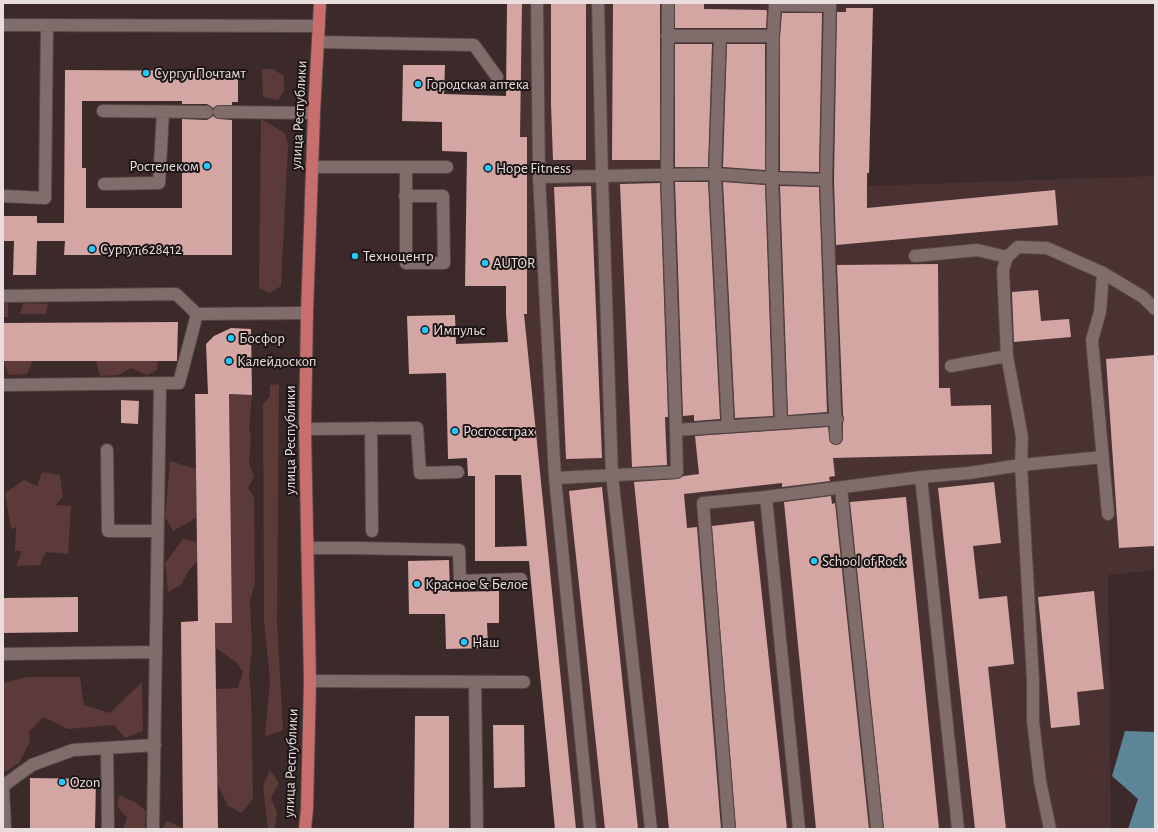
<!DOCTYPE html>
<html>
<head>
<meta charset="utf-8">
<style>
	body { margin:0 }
	#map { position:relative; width:1158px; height:832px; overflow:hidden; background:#3b2a29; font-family:"Alegreya Sans",sans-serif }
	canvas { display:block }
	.frame { position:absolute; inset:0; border:4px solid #e9dedd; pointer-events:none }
</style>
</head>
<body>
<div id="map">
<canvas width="1158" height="832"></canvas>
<div class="frame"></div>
</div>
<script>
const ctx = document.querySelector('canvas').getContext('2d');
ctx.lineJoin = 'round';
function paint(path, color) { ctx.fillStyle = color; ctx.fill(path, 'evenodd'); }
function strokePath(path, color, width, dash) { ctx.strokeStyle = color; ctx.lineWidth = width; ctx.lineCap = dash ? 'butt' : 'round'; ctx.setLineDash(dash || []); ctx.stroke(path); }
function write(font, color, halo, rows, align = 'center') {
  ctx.font = font + ' "Alegreya Sans",sans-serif'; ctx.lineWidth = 4; ctx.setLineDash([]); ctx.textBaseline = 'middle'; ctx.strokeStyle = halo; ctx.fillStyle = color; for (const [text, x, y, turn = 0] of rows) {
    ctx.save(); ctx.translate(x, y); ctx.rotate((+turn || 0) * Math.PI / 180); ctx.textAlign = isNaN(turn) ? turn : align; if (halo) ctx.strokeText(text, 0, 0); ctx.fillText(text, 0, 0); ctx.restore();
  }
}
const built = new Path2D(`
	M507 3H873L869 173 867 186 1155 176V570L1108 575 1111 829H555L506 314V152Z`);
const green = new Path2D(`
	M262 69H273L284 76V91L278 100 263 97Z
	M261 119 285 133 288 145 281 286 270 293 259 288Z
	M3 302H8V317H3Z
	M23 303 48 304 46 314H20Z
	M3 361H33L27 374 9 375Z
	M96 361H158L157 370 147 375 131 368 118 375 100 376Z
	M279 384 277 622 283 730 265 737 270 680 264 620 263 403 270 397V385Z
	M229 394 252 395 249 428 251 436 249 463 254 477 248 488 254 497 255 582 250 601 252 648 249 676 251 694 253 799 242 813 228 806 217 783 216 689 238 688 243 672 236 662 216 648 215 623H232Z
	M170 461 196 469V518L173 531 165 517Z
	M42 472 60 475 63 497 55 505 71 506 68 554 46 552 40 565 16 566 22 551H15L16 527 11 529 5 493 24 480 37 486Z
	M183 539 197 542V562L189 570 181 585 168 592 165 563Z
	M27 677H80L84 705 110 713 142 682 143 731 125 738 114 725 68 729 43 717 29 732 30 741 19 763 3 773V683Z
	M270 770 279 783 271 798 277 812 275 828 268 829 263 786Z
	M119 795 135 802 146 811 145 829H123L127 818 117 806Z
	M167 821 183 828V829H162Z`);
const water = new Path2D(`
	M1125 731 1155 732V829H1128L1138 799 1112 776Z`);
const building = new Path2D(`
	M507 3H522L520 137H527V314H524L576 829H555L529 561H475V476H468L467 458 448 459 446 373 409 374 407 316 455 315 456 344 508 342 506 314V286H465L467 152 442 151V122L402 121 403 65H445L444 94 506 96ZM495 475H521L527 546 495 547Z
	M551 3H586V160H553L551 104Z
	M613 3H660V160H612Z
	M675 3H704V9L766 10 767 11 766 28H675Z
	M846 8H873L869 173H867V208L1055 190 1058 225 836 245 834 180 837 12H846Z
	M782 13H822L819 172 780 171V36Z
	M675 44H712L708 167H675Z
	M727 44H765V170L723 167Z
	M65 70 238 71V102H232V105H219L213 108 207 104H182V101H82V168H86V208H182V119L207 120 213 116 219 119 232 120V255H64L65 241H37L36 275H13L14 241H3V216H37V223H64Z
	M675 182H708L720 419 694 421V415L683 416Z
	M723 182 765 185 773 416 735 418Z
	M660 183 668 417H665L667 465 632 467 620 184Z
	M591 186 602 458 566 459 554 187Z
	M780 186 819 187 827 412 788 415Z
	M938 264 939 388H950L951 406 991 405 992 454 833 458 835 476 829 477 830 481 782 487V483L684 494 687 528 697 527 721 829H669L634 482 677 479 684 476 699 474 695 436 828 427 830 442 836 445 840 444 843 438V423L844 419 843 414 837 265Z
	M1038 290 1041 321 1069 319 1071 337 1014 342 1012 292Z
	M178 322 177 361H3V323Z
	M231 328 251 329 252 395 229 394 232 623H215L218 829H183L181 622 198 621 195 394H208L206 344 214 336Z
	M1155 355V546L1119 548 1106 359Z
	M121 400 139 401 138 424 121 423Z
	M994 482 1001 543 973 546 979 599 1007 596 1014 664 988 667 1006 829H975L938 488Z
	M602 487 638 829H605L569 491Z
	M831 496 832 504 835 503 869 829H816L784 502Z
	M906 497 939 829H884L850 502Z
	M754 521 787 829H736L712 526Z
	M449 560 450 592 499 591V623H487L488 648 446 649 445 614H409L408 561Z
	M1094 591 1104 689 1077 692 1080 725 1051 728 1038 597Z
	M78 597V632L3 633V598Z
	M415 716H449V829H414Z
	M493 725H524L525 787 494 788Z
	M30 778 96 779 95 829H30Z`);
const minor = new Path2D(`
	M537 3 539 177 555 478 590 829
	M598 3 602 176 612 475 651 829
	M3 25 319 26
	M667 36H773
	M720 37 715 174 728 427
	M318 42 474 45 497 77
	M103 111 207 112
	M219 112 314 113
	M312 167H447
	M539 177 715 174 772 178 826 180
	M104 184 159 183 163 112
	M3 196 45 198 47 25
	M405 196H443L444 263H406V167
	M915 256 977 250 1007 257
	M1103 273 1100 312 1092 340 1108 514
	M3 296 176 294 197 314
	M951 366 1007 356
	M3 385 179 383 197 314 307 313
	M781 423 772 178 773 36 775 5 830 6 826 180 836 438
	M371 428 372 531
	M305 429 417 428 420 473 458 472
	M676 430 837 419
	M107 450 108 531H158
	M921 477 958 829
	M555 478 677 472 676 430 667 175 668 3
	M841 488 877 829
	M766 497 799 829
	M307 548H353L459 550 460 581 521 579
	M3 654 156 652
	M310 681 524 682
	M475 683 477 829
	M107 748 108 829
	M5 829 3 786 32 765 73 750 155 745
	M153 829 160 384
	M729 829 703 503 766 497 921 477 969 473 1021 465 1103 457
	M1050 829 1040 781 1033 721V680L1021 465 1022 437 1007 356 1003 270 1007 257 1018 247 1047 248 1103 273 1143 297 1155 309`);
const major = new Path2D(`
	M305 829 307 809 310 681 305 429 307 313 314 113 320 3`);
const markers = [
	[146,73,4,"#23c9fe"],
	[418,84,4,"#23c9fe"],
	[207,166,4,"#23c9fe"],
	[488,168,4,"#23c9fe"],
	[92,249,4,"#23c9fe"],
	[355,256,4,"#23c9fe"],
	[485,263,4,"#23c9fe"],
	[425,330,4,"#23c9fe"],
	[231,338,4,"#23c9fe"],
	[229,361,4,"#23c9fe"],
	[455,431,4,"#23c9fe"],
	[814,561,4,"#23c9fe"],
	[417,584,4,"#23c9fe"],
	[464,642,4,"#23c9fe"],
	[62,782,4,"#23c9fe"]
];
const poiNames = [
	["Сургут Почтамт",154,73],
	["Городская аптека",426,84],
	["Ростелеком",199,166,"right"],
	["Hope Fitness",496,168],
	["Сургут 628412",100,249],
	["Техноцентр",363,256],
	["AUTOR",493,263],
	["Импульс",433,330],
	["Босфор",239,338],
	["Калейдоскоп",237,361],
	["Росгосстрах",463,431],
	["School of Rock",822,561],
	["Красное & Белое",425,584],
	["Наш",472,642],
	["Ozon",70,782]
];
const streetNames = [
	["улица Республики",299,115,-87],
	["улица Республики",290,440,-90],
	["улица Республики",291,763,-88]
];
paint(built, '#4a3232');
paint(green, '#5b3a39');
paint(water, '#5c8697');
paint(building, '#d3a6a4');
strokePath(minor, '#554847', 14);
strokePath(major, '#554847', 14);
strokePath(minor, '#806c6b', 12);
strokePath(major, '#c86e6d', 12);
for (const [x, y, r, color] of markers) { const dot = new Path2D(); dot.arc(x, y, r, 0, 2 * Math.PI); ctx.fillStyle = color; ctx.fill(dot); strokePath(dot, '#1d1515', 1.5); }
write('15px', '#e9dedd', '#1d1515', poiNames, 'left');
write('15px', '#e9dedd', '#1d1515', streetNames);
</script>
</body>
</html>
